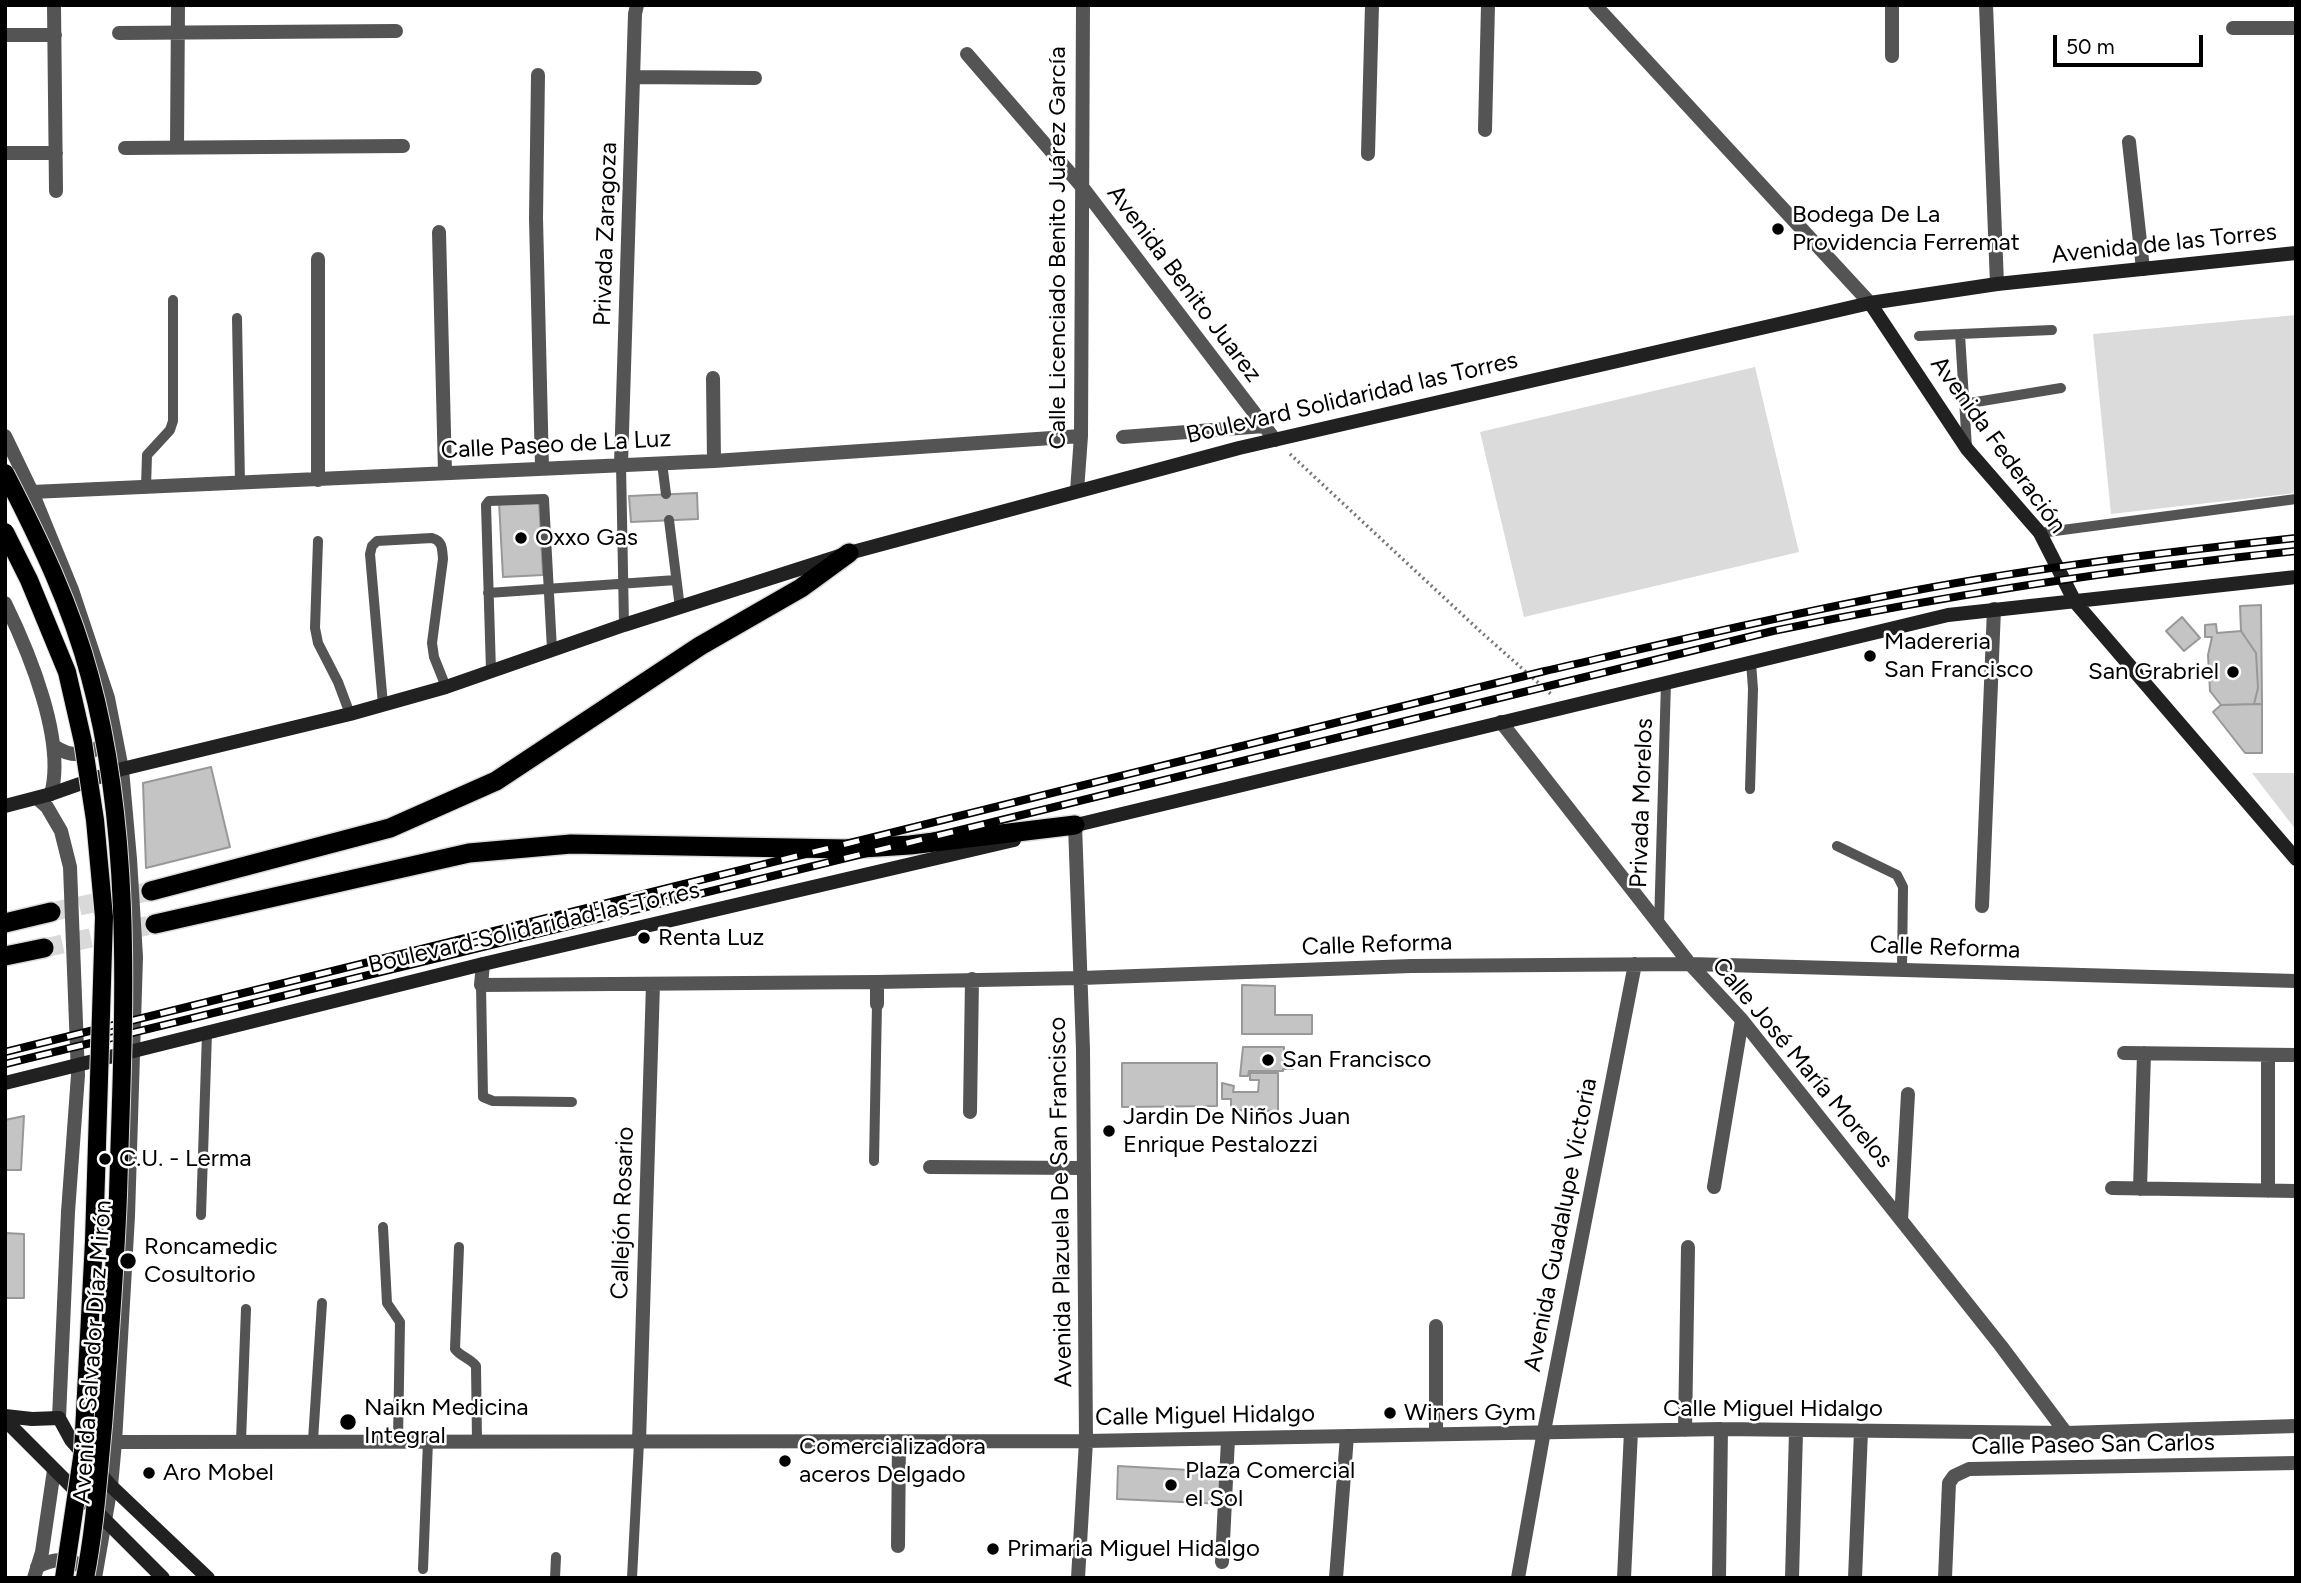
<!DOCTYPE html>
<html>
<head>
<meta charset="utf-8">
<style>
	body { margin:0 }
	#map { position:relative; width:2301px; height:1583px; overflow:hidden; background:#fff; font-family:Figtree,sans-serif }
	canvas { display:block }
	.frame { position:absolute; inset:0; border:7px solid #000; pointer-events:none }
	.scale { position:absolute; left:2053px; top:35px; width:150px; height:32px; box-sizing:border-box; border:4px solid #000; border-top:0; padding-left:9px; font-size:21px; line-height:24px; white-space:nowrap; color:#000; -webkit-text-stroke:5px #fff; paint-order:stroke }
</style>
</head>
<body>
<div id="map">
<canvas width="2301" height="1583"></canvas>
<div class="frame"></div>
<div class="scale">50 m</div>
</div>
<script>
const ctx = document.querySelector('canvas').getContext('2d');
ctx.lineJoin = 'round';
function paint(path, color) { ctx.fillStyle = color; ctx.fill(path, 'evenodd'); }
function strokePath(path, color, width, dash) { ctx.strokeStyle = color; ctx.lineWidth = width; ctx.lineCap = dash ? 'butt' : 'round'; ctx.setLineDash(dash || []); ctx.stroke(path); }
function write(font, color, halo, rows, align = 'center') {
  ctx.font = font + ' Figtree,sans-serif'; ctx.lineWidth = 5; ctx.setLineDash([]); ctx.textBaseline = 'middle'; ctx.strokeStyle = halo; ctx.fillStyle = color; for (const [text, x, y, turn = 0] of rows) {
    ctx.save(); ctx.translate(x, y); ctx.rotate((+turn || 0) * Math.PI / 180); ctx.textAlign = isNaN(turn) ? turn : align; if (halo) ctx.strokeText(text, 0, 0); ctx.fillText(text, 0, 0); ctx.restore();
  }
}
const green = new Path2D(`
	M2296 315V493L2111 514 2093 334Z
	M1755 367 1799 552 1524 617 1480 432Z
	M2252 773H2296V830Z`);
const building = new Path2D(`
	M697 493 698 519 631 522 629 496Z
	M539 500 543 575 503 577 499 502Z
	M2261 605 2262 704H2254L2258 688 2256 653 2241 631 2240 606Z
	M2182 617 2200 638 2184 651 2166 631Z
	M2216 624 2217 633 2241 631 2256 653 2258 688 2254 704 2221 705 2210 691 2208 655 2212 637H2205V625Z
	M2262 704V753H2245L2213 712 2221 705Z
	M211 767 230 847 146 868 143 783Z
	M1242 985 1275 986V1015H1312V1034H1242Z
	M1243 1047H1284V1054H1293V1069H1283V1071H1249L1248 1076H1240Z
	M1122 1063H1217V1106L1122 1107Z
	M1250 1073H1278V1111L1231 1110V1099H1222V1083L1234 1086 1233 1092H1258L1259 1080H1250Z
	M24 1116 21 1170H5V1120Z
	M5 1233 24 1234V1298H5Z
	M1118 1466 1226 1472 1224 1504 1117 1499Z`);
const trunkTunnel = new Path2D(`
	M51 912 151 891
	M44 948 155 924`);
const path = new Path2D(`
	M1290 454 1481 632 1552 695`);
const service = new Path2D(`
	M237 318 240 483
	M1919 336 1960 334
	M1964 404 2061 388
	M1967 448 1960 334 2052 330
	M662 463 666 494
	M621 464 624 625
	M146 487 147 455 170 430 173 421V300
	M669 520 680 608
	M2040 533 2296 499
	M318 541 315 628 318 643 338 682 350 714
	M488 593 676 580
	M491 671 486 505 489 501 544 499 552 650
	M383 705 370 554 372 546 377 541 432 538C443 541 442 549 443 559L432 643 434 657 446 687
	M1750 789 1753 689 1751 662
	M1837 846 1897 875 1903 887 1902 970
	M1659 925 1666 682
	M481 985 483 1097 493 1101 572 1102
	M874 1161 877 1004
	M201 1215 207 1033
	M383 1227 387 1303 400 1322 398 1440
	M459 1247 455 1349C461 1357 470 1358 476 1366L477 1441
	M313 1440 322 1303
	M241 1441 246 1309
	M423 1569 428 1441
	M555 1578 556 1557
	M632 1578 639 1442`);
const minor = new Path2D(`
	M54 5 56 191
	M1595 5 1870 303
	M1892 5V56
	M1986 5 1997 284
	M2233 28H2296
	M119 33 396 31
	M5 35H55
	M967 54 1083 188 1275 440
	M538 75 536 218 542 468
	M634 77 755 78
	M1485 130 1488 5
	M2129 142 2143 269
	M177 147 178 5
	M125 148 403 146
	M5 153H56
	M1368 154 1372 5
	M439 232 445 473
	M318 259V480
	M713 378 714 461
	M1123 437 1264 426
	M621 464 635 14 637 5
	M1077 491 1081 436 1083 5
	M32 492 714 461 1081 436
	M1501 722 1690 964 1742 1020 1901 1220 2001 1346 2066 1433
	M1075 825 1083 1049 1086 1441 1078 1578
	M1982 906 1994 609
	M483 964 481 985 877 982 1081 978 1411 966 1690 964 2296 981
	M877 1004V982
	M2124 1053 2296 1055
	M970 1112 972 979
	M930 1167 1083 1168
	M1714 1187 1742 1020
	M2112 1188 2296 1191
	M2140 1189 2144 1053
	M2268 1191V1055
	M1901 1220 1908 1094
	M1685 1430 1688 1247
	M1436 1434V1326
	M115 1442 1086 1441 1721 1429 2066 1433 2296 1426
	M639 1442 653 984
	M898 1546 899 1441
	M1222 1562 1228 1439
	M1336 1578 1347 1436
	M1518 1578 1544 1431 1635 964
	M1624 1578 1631 1431
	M1719 1578 1721 1429
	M1792 1578 1796 1432
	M1855 1578 1861 1431
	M1945 1578 1949 1483 1954 1476 1969 1469 2296 1463`);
const tertiary = new Path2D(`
	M5 436 32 492 72 590 108 698 122 769 130 859 136 957 128 1216 115 1442 111 1486 95 1578
	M5 603C29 652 66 741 51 794
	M54 746C74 760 95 756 109 736
	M37 798 47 807 61 831 70 867 78 1075 68 1212 59 1418
	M37 1567C57 1556 75 1558 91 1574
	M34 1578 42 1552 54 1470`);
const secondary = new Path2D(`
	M1870 303 1967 449 2040 533 2075 602 2296 859
	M5 806 51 794 122 769 350 714 446 687 624 625 849 553 1239 448 1870 303 1997 284 2296 253
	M1068 827 1948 615 2296 577
	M5 1083 483 964 1014 840
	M5 1416 32 1419 59 1418 71 1440 111 1486 208 1578
	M5 1420 163 1578`);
const trunk = new Path2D(`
	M151 891 390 828 496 781 700 646 801 588 849 553
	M5 923 51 912
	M155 924 469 853 571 844 847 849 910 845 1075 825
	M5 956 44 948`);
const rail = new Path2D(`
	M5 1052 1545 671C1667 643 1789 614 1912 591 2039 567 2168 552 2296 538
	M5 1064 1773 631C1946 595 2120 569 2296 551`);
const primaryBridge = new Path2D(`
	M5 473C39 539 71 605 90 677 135 843 123 1024 118 1195 115 1272 109 1349 103 1426 98 1477 95 1528 85 1578
	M5 532 29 580 67 672 83 742 95 820 104 917 94 1241 83 1451 64 1578`);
const markers = [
	[1778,229,7,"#000"],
	[521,538,7,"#000"],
	[1870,656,7,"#000"],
	[2233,672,7,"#000"],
	[644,938,7,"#000"],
	[1268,1060,7,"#000"],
	[1109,1131,7,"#000"],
	[105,1159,7,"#000"],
	[128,1261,9,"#000"],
	[1390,1413,7,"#000"],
	[348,1422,9,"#000"],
	[785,1461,7,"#000"],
	[149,1473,7,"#000"],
	[1171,1485,7,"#000"],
	[993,1549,7,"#000"]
];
const poiNames = [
	["Bodega De La",1792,215],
	["Providencia Ferremat",1792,243],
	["Oxxo Gas",535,538],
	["Madereria",1884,642],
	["San Francisco",1884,670],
	["San Grabriel",2219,672,"right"],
	["Renta Luz",658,938],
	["San Francisco",1282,1060],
	["Jardin De Niños Juan",1123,1117],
	["Enrique Pestalozzi",1123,1145],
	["C.U. - Lerma",119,1159],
	["Roncamedic",144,1247],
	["Cosultorio",144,1275],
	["Naikn Medicina",364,1408],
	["Integral",364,1436],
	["Winers Gym",1404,1413],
	["Comercializadora",799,1447],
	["aceros Delgado",799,1475],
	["Plaza Comercial",1185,1471],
	["el Sol",1185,1499],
	["Aro Mobel",163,1473],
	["Primaria Miguel Hidalgo",1007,1549]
];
const streetNames = [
	["Privada Zaragoza",606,234,-88],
	["Avenida de las Torres",2164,244,-6],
	["Calle Licenciado Benito Juárez García",1058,248,-90],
	["Avenida Benito Juarez",1184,284,53],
	["Boulevard Solidaridad las Torres",1352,398,-13],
	["Calle Paseo de La Luz",556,445,-3],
	["Avenida Federación",1998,445,54],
	["Privada Morelos",1642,803,-88],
	["Boulevard Solidaridad las Torres",534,928,-13],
	["Calle Reforma",1377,945,-2],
	["Calle Reforma",1945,948,2],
	["Calle José María Morelos",1802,1063,50],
	["Avenida Plazuela De San Francisco",1061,1202,-91],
	["Callejón Rosario",623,1213,-88],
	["Avenida Guadalupe Victoria",1561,1225,-79],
	["Avenida Salvador Díaz Mirón",93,1352,-86],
	["Calle Miguel Hidalgo",1773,1409],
	["Calle Miguel Hidalgo",1205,1416,-1],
	["Calle Paseo San Carlos",2093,1445,-1]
];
paint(green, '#dbdbdb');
paint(building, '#c4c4c4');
strokePath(building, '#989898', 2);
strokePath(trunkTunnel, '#d9d9d9', 19, [19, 10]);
strokePath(trunk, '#dbdbdb', 22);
strokePath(path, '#767676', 3.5, [2, 3.5]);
strokePath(service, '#545454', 10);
strokePath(minor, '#545454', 14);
strokePath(tertiary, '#545454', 14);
strokePath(secondary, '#212121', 14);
strokePath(trunk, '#000', 19);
strokePath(rail, '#000', 8);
strokePath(rail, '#fff', 5, [16]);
strokePath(primaryBridge, '#dbdbdb', 20, []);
strokePath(primaryBridge, '#000', 18);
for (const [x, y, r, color] of markers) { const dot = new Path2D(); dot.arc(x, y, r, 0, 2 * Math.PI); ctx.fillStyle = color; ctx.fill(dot); strokePath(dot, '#fff', 2.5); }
write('24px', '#000', '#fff', poiNames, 'left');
write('24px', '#000', '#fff', streetNames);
</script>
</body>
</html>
